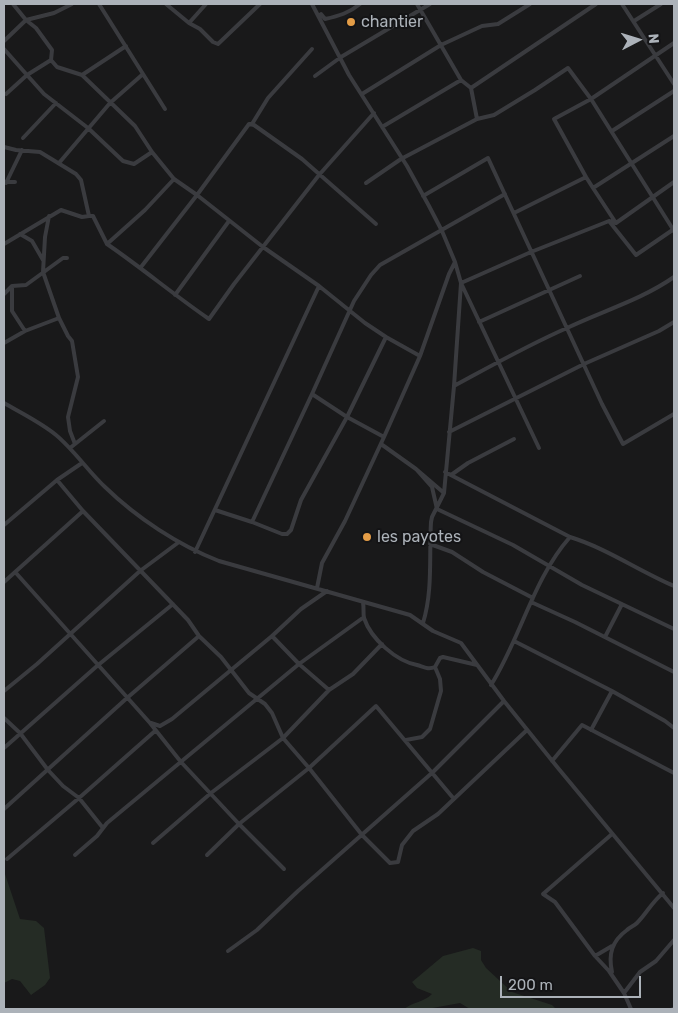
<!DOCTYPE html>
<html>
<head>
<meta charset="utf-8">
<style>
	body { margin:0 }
	#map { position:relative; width:678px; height:1013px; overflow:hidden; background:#19191a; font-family:Rubik,sans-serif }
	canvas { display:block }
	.frame { position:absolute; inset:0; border:5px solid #acb2b9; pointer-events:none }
	.north { position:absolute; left:613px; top:15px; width:50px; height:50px; -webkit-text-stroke:4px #141416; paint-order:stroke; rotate:85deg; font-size:14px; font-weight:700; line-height:20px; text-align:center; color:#acb2b9 }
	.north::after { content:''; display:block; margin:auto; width:18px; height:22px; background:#acb2b9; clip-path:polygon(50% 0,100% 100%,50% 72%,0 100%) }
	.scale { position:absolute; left:500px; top:976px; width:141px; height:22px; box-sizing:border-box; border:2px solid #acb2b9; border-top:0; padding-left:6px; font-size:15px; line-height:18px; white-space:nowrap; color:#acb2b9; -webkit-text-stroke:4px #141416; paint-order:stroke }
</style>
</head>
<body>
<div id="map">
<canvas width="678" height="1013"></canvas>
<div class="frame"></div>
<div class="north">N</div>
<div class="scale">200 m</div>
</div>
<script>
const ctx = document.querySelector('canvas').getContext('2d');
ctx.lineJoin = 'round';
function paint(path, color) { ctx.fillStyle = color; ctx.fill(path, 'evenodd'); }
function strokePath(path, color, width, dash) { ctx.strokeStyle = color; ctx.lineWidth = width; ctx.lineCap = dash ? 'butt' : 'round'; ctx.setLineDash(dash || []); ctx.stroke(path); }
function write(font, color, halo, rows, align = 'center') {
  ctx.font = font + ' Rubik,sans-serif'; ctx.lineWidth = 4; ctx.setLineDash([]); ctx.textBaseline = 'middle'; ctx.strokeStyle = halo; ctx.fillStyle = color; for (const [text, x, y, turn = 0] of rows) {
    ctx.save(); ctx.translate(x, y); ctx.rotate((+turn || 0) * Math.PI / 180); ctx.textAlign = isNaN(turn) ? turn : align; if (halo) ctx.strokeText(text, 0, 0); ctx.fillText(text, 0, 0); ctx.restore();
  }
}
const green = new Path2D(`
	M4 871 20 919 36 921 44 928 50 978 45 985 31 995 20 981 12 979 4 983Z
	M473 948 481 951V960L486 968 512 992 552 1005 556 1009H470L460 1003 427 1009H404C413 1002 424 1002 432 994L417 988 412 982 443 956Z`);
const minor = new Path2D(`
	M13 4 26 20 36 28 52 50 51 60
	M99 4 165 109
	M166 4 189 23 200 29 213 42 218 44 260 4
	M312 4 349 75 407 166 429 206 442 231 455 262 449 274 420 356 384 437
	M417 4 461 80
	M622 4 674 84
	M321 14 325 19C339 16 349 13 360 4
	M634 21 661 4
	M189 23 206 4
	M4 41 26 20 54 13 72 4
	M4 49 27 75 51 60 57 67 82 75 135 126 152 152 174 179 197 195 263 247 319 286 365 323 386 337 420 356
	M82 75 126 46
	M315 76 341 57 430 4
	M471 88 596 4
	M6 94 27 75 44 94 88 128 123 161 134 164 152 152
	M362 94 441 45 482 26 498 24 530 4
	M252 124 268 98 312 49
	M382 127 461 80 471 88 477 119
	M612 131 674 91
	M23 138 56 103
	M4 147 16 150 40 152 76 174 81 180 89 216H93L107 244 145 210 174 179
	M59 163 110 103 143 74
	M586 177 554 119 591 99 674 43
	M4 182H15
	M6 183 22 150
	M366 183 401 159 477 119 494 115 535 90 568 68 591 99 674 231
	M593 188 616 223
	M423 196 488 158 602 404 623 444 674 414
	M514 213 586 177 593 188 674 136
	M609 221 636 255 674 229
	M20 234 32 241 43 260
	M4 244 61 210 82 217 89 216
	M107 244C142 268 174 295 209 319L234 284 319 175 374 113
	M141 267 197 195 249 124 254 125 302 159 376 224
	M12 286V311L25 331
	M4 294 12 286 26 285 63 258H67
	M175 295 229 221
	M59 318 68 336 72 341 78 377 68 417 70 431 75 444
	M479 322 580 276
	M4 343 25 331 59 318 43 272 45 237 49 216
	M454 386C491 366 528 345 567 328 602 311 641 300 674 277
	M312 394 354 301 371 275 380 265 505 194
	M4 403C21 413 40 422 56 435 74 450 88 471 105 487 137 518 178 545 219 561L410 615 433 631 461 643 504 701 558 768 674 908
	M449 432 584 364 659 331 674 322
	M381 444 416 469 444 493
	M70 448 104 421
	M539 448 461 283 531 252 609 221 616 223 674 182
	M416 469 432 487 437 509 513 545 582 585 674 629
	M445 472 570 537C606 548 639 571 674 586
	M451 475 468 463 514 439
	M57 480 83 511 188 620 199 636 221 657 249 693 265 704 272 713 283 738 309 768 362 835 390 863 398 862 402 845 413 831 438 814 527 730
	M215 510 252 522 282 534H287L291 530 301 500 347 417 384 437 345 521 322 563 317 588
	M252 522 312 394 347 417 386 337
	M4 525 57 480 82 463
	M430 544 452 552 483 572 533 598
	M195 552 319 286
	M16 573 150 723 181 762 239 824 284 869
	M4 582 83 511
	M531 602 575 622 674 672
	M363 603C364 607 363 613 364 618 371 639 396 661 417 665 424 667 428 670 435 667L440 658 443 657 477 665
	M423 623C433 591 429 556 431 522L432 517 444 493 454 386 461 283 455 262
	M272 636 299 664 329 690
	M605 637 622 604
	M514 641 612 691 665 721 674 728
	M491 685C521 637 533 579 570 537
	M4 691 37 664 140 571 179 542
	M4 718 20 733 48 770 63 786 79 798 103 828
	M151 723 160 726 172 719 272 636 301 609 327 591
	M591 730 612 691
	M406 740 422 737 430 729 441 691 440 679 435 667
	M4 748 97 666 173 604
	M552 761 582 725 674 773
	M4 809 127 698 199 636
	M612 834 543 894 555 902 595 956 609 971 624 993 631 1009
	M153 843 211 793 283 738 329 690 353 674 382 644
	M75 855 97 836 107 823 299 664 364 617
	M207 855 239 824 309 768 376 706 454 799
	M7 859 79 798 155 731
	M228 951 257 930 298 891 433 772 504 701
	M595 956 612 946
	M612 972C608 954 612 941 627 930 630 927 634 926 637 923 646 914 652 902 663 893
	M624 993 640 972 656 961 674 940
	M673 1009H674`);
const markers = [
	[351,22,5,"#e49d47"],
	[367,537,5,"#e49d47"]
];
const poiNames = [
	["chantier",361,22],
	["les payotes",377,537]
];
paint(green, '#252c25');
strokePath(minor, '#3a3b3f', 4);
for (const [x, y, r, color] of markers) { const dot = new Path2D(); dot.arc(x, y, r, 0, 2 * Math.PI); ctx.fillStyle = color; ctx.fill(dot); strokePath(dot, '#141416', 2); }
write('16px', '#acb2b9', '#141416', poiNames, 'left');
</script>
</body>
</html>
